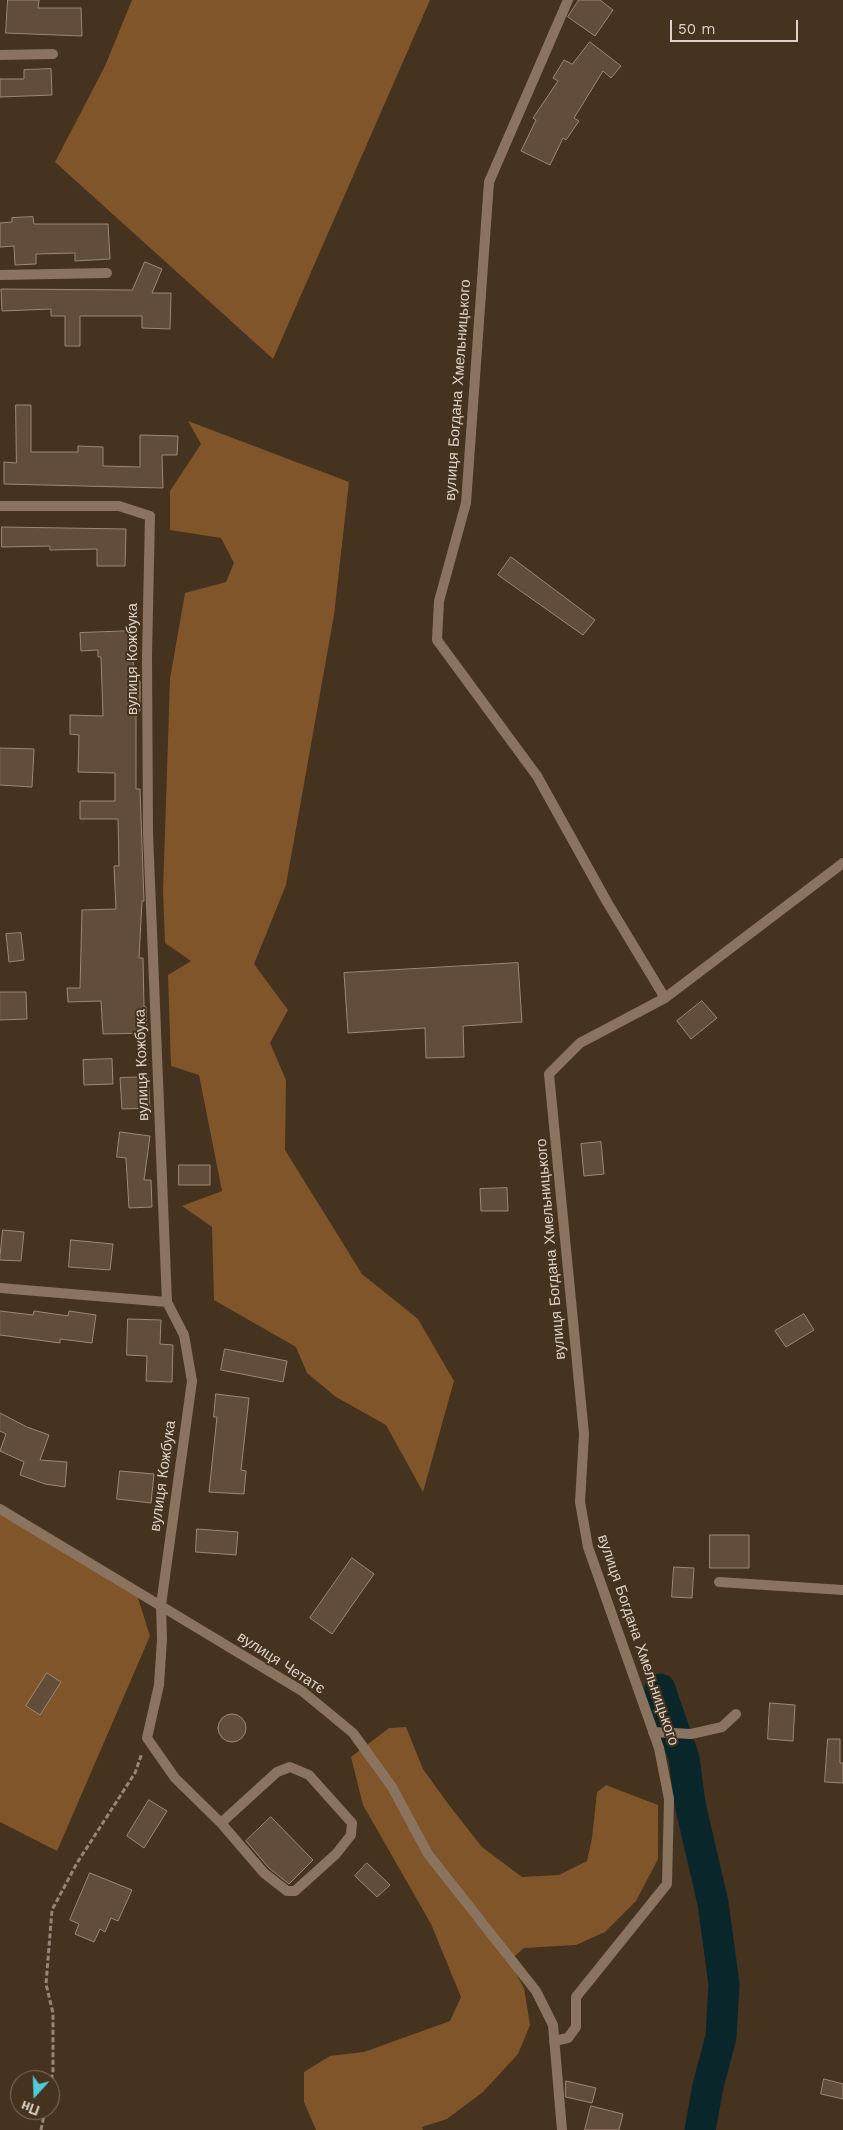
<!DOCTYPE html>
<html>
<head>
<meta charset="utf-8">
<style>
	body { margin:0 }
	#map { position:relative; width:843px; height:2130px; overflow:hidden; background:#45321f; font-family:"Work Sans",sans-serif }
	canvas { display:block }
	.north { position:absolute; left:10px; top:2070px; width:50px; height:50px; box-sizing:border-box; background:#45321f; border:1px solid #827262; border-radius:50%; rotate:200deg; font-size:14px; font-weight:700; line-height:20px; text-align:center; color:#ded2c7 }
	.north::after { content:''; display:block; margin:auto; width:18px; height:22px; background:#52cbd9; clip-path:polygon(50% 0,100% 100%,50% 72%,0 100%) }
	.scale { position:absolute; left:670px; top:20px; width:128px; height:22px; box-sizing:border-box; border:2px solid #ded2c7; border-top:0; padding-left:6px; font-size:15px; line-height:18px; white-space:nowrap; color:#ded2c7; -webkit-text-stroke:4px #45321f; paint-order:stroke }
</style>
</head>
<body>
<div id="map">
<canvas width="843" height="2130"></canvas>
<div class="north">Пн</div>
<div class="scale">50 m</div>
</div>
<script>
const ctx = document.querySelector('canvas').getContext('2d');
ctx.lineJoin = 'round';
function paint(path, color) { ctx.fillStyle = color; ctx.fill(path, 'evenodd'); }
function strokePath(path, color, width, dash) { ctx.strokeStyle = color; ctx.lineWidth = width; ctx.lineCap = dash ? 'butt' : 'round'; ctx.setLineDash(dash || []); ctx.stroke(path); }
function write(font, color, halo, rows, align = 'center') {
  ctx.font = font + ' "Work Sans",sans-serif'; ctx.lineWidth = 4; ctx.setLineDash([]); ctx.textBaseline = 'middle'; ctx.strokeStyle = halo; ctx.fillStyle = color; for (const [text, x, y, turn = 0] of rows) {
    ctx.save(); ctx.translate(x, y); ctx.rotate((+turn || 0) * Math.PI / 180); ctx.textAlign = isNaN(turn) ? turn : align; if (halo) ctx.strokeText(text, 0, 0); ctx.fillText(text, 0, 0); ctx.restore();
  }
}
const green = new Path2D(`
	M132 0H430L273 359 55 162 105 66Z
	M188 421 349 482 334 615 286 885 254 964 288 1010 270 1043 286 1080 285 1150 362 1274 418 1319 454 1381 423 1492 386 1425 336 1397 307 1373 296 1347 214 1300 212 1227 182 1206 222 1191 199 1075 171 1066 168 975 191 961 165 943 163 892 170 679 185 593 226 582 234 563 221 538 170 530V491L201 444Z
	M0 1510 137 1595 150 1636 57 1851 0 1822Z
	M406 1727 423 1769 449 1805 482 1847 522 1877 559 1875 587 1861 592 1838 597 1792 606 1785 658 1805V1859L636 1901 605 1932 576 1945 524 1948 509 1961 524 1988 530 2025 518 2054 483 2092 447 2119 422 2127 423 2130H316L304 2102V2072L330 2056 364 2052 450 2021 461 1997 431 1924 363 1805 351 1757 389 1728Z`);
const river = new Path2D(`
	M660 1689 684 1758 690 1804 713 1903 724 1984 721 2037 708 2086 700 2130`);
const building = new Path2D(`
	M8 0H39L38 8H81L82 36 6 33Z
	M579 0H600L613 10 595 36 568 17Z
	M590 42 621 66 611 78 603 71 574 118 579 121 566 140 563 138 550 165 521 151 536 120 533 118 558 81 553 78 564 60 572 64Z
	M51 69 52 95 0 97V79H24V70Z
	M33 217 34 224H108L110 259 75 261V253L36 254V264L15 265 14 246 0 247V223L12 222V218Z
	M145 262 162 269 152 293H171L170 329 142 328V316H80V346H65V316H51V309L2 311 1 289 132 290Z
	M16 405H31V452H78V446L103 447V466L140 467V435L178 436 177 455H162L163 488 4 484V462L16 463Z
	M2 527 126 529 125 566H97V549L50 550V546L2 547Z
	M511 557 595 620 583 635 498 575Z
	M132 631 134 681H140V711H136V789H140L144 901H142L139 958H143L144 1007H146L147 1033 103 1034 101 1001 68 1002 67 988H80L82 910 116 909 114 866H119L118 819H80V801H115V773L78 772 79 735 70 734V715L103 716 101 657H98V650L81 651 80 633Z
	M0 748 34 749 32 787 0 785Z
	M21 933 24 960 9 962 6 934Z
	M518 963 522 1022 463 1026 464 1057 426 1058 425 1028 348 1033 344 973Z
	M0 992H26L27 1019 0 1020Z
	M702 1001 717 1018 691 1039 677 1021Z
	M112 1059 113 1084 84 1085 83 1060Z
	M148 1077 150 1108 122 1109 120 1078Z
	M120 1132 150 1136 144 1180H151L152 1207 129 1208 126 1158 117 1157Z
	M601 1142 604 1174 584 1176 581 1144Z
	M179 1165H210V1185H179Z
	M507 1188 508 1211H481L480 1189Z
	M3 1230 24 1232 21 1261 0 1260Z
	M71 1240 113 1244 110 1270 69 1267Z
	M0 1311 33 1315 34 1311 68 1316 69 1311 96 1315 92 1343 60 1339V1343L0 1335Z
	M804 1314 814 1330 786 1347 775 1331Z
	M128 1319 161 1320 160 1344 173 1345 172 1382 146 1381 147 1356 127 1355Z
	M225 1349 287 1361 283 1382 221 1370Z
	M216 1394 249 1398 241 1470 246 1471 244 1494 209 1492 217 1417H214Z
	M0 1413 27 1427 49 1435 40 1460 67 1462 65 1487 45 1484 20 1475 24 1462 0 1451 6 1434 0 1431Z
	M120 1471 154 1474 151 1503 117 1499Z
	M197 1529 238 1532 236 1555 196 1552Z
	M710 1535H749V1568H710Z
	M352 1558 374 1574 332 1634 310 1618Z
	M674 1567 694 1568 692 1598 672 1597Z
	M47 1673 61 1682 40 1715 26 1706Z
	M770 1703 795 1705 793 1741 768 1739Z
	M218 1728a14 14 0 1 1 28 0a14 14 0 1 1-28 0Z
	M828 1739H840V1763H843V1783L825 1782Z
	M149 1800 167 1811 144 1848 127 1836Z
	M271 1817 313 1860 289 1884 269 1868 246 1841Z
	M367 1863 390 1885 377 1897 355 1876Z
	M90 1873 132 1890 118 1921 111 1918 105 1932 100 1929 94 1942 75 1934 79 1924 70 1920Z
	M824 2079 843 2084V2099L821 2094Z
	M566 2081 596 2088 592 2103 566 2097Z
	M591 2106 623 2114 619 2130H585Z`);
const path = new Path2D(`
	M50 2087 53 2071V2013L46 1984 52 1910 77 1863 135 1773 142 1753
	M41 2130 45 2110`);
const service = new Path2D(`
	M161 1605 162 1639 159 1685 147 1738 175 1778 221 1823 264 1873 287 1891H295L336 1854 351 1835 352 1823 309 1775 290 1767 277 1772 221 1823
	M653 1732 691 1734 722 1727 736 1714`);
const minor = new Path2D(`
	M568 0 489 182 466 503 439 601 437 640 537 776 607 902 665 998
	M0 55 53 54
	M0 275 107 273
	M0 506H119L150 516 147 655 148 833 167 1302 184 1335 192 1381 161 1605
	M0 1288 167 1302
	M719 1582 843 1590
	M554 2041 568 2038 576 2027V1997L667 1884 669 1799 659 1748 588 1547 580 1502 584 1434 549 1074 580 1043 665 998 843 863`);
const tertiary = new Path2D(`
	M0 1509 302 1691 353 1733 392 1787 428 1854 536 1991 553 2025 562 2130`);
const streetNames = [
	["вулиця Богдана Хмельницького",458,390,-86],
	["вулиця Кожбука",133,659,-90],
	["вулиця Кожбука",142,1065,-92],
	["вулиця Богдана Хмельницького",551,1249,-95],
	["вулиця Кожбука",163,1476,-82],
	["вулиця Богдана Хмельницького",638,1640,71],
	["вулиця Четатє",281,1663,33]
];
paint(green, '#7f5529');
strokePath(river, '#09272a', 31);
paint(building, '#624d3a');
strokePath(building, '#9e8873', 1);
strokePath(path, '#958677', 3, [5, 2.5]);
strokePath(service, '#8a7460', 10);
strokePath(minor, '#8a7460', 10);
strokePath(tertiary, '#8a7460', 10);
write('15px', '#ded2c7', '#45321f', streetNames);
</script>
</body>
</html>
